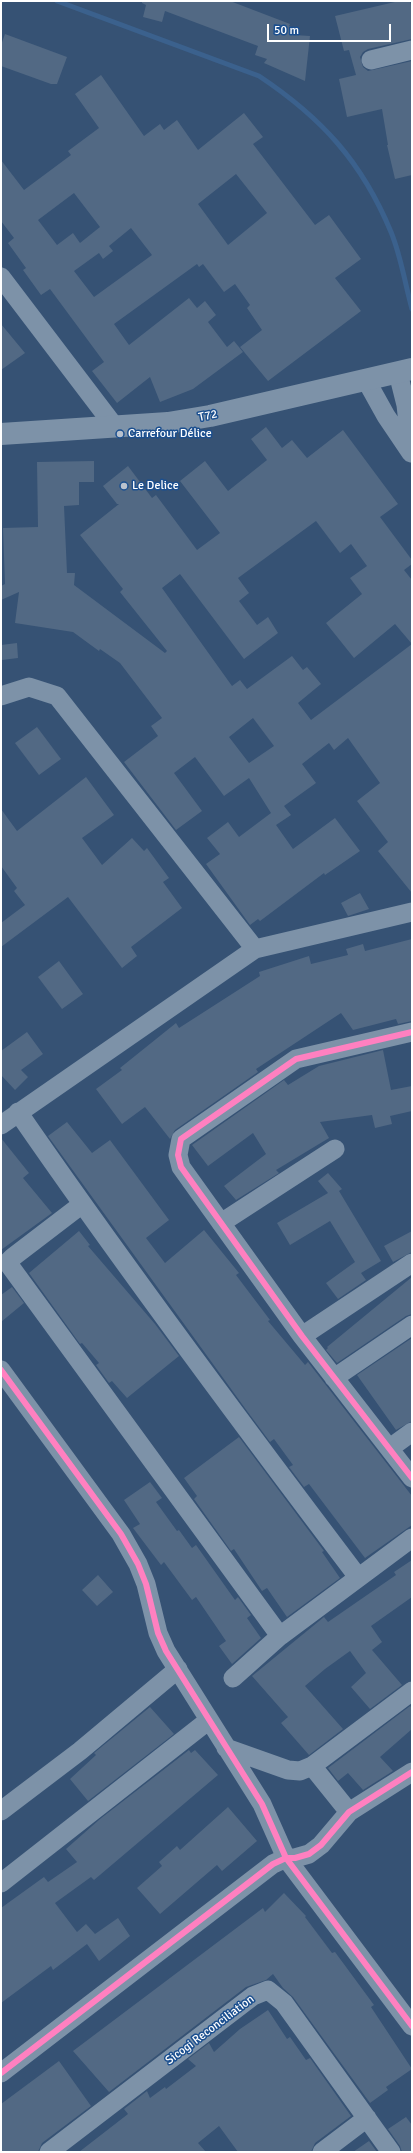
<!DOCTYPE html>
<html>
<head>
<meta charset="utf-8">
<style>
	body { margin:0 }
	#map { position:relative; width:413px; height:2153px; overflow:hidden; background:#365274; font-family:Signika,sans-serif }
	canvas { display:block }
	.frame { position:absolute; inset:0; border:2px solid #fff; pointer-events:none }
	.scale { position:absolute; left:267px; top:24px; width:124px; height:18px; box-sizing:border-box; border:2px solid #fff; border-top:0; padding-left:5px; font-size:12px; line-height:14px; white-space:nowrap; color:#fff; -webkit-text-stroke:3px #1b4f8f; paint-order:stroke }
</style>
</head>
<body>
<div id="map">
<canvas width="413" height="2153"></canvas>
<div class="frame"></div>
<div class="scale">50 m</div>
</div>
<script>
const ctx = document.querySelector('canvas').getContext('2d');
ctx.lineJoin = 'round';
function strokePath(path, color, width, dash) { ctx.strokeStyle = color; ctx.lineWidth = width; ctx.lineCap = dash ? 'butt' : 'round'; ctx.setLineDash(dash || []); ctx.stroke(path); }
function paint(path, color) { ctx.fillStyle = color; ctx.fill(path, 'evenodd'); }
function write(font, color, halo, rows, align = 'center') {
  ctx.font = font + ' Signika,sans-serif'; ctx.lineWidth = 3; ctx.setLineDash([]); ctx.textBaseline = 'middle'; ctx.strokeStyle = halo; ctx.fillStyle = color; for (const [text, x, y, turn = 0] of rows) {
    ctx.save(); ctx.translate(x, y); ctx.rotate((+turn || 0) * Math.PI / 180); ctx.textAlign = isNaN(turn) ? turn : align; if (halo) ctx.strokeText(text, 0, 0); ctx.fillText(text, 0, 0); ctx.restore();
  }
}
const stream = new Path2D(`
	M57 1 259 76C322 118 362 162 391 232 401 256 405 284 412 309`);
const building = new Path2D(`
	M142 1H230L290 24 289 26 296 29 294 35 310 36 305 81 264 63 267 59 255 55 258 46 165 11 162 22 143 17 146 5 142 3Z
	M399 1H410L412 10V39L368 49 363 52 360 57 363 67 368 71 412 61V175L395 179 387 145H388L382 109 347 117 339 79 356 75 349 50 344 51 335 16Z
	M5 34 67 57 57 84H51L1 66V45Z
	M101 75 144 136 160 124 164 130 177 120 198 150 244 113 263 137 253 144 315 225 329 215 361 259 335 278 361 311 268 381 240 347 262 330 247 308 250 305 235 284 224 292 203 264 199 267 197 264 114 324 129 345 189 298 197 308 205 301 216 315 208 322 227 347 234 341 243 352 193 389 160 402 150 377 117 403 92 371 104 362 50 289 41 295 23 270 26 268 8 243 14 238 1 221V160L24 190 71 155 68 151 99 128 75 94ZM236 174 267 213 228 245 198 204ZM74 193 100 227 80 243 73 233 57 245 38 220ZM131 228 152 255 94 297 74 271 99 253 103 259 113 251 109 246Z
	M1 324 25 353 1 370Z
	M266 427 282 448 292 440 307 458 343 430 398 504 380 517 412 560V564L404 570 412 580V644L395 624 354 658 326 623 362 594 350 578 367 566 351 544 340 553 316 521 238 578 249 593 239 601 257 625 268 617 278 633 244 659 180 574 162 588 232 686 240 680 247 689 292 656 303 670 307 667 321 684 298 703 311 720 412 644V893L378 851 388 842 357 801 380 783 348 738 334 750 329 743 302 764 316 783 284 806 291 815 276 825 293 849 335 818 360 851 325 875 324 873 260 921 258 919 250 925 206 864 220 854 207 838 228 822 239 837 271 813 249 778 224 796 195 757 174 773 202 811 176 830 124 762 158 736 151 726 162 718 120 663 100 649 99 651 73 632 15 623 19 592 1 600V586L5 584 3 528 38 527 37 462 94 461V482H79V505L64 506 67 573H75L74 585 165 653 167 651 120 592 123 589 80 535 119 504H117L103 486 128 466 152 498 156 495 197 550 220 533 180 481 205 461 228 491 267 460 251 439ZM253 718 274 746 249 763 229 737Z
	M17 643 18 658 2 660 1 645Z
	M37 727 61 759 39 775 15 743Z
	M86 777 114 815 82 838 102 865 132 838 144 851 147 848 169 878 163 882 182 908 131 947 137 956 122 968 68 897 1 947V923L25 905 14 891 17 888 1 866V809L17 831Z
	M360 893 369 909 348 916 341 903Z
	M412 939V1021L398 1024 396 1019 353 1030 341 1013 256 1069 258 1072 175 1130 170 1139 145 1107 122 1124 96 1089 122 1070 120 1068 176 1023 179 1028 260 976 259 972 309 956 311 964 348 955 346 949 363 944 365 951Z
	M59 961 83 994 62 1009 38 977Z
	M27 1032 43 1054 21 1070 28 1077 15 1090 1 1075V1051Z
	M383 1050 391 1090 412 1086V1111L390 1116 392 1124 375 1128 372 1115 320 1122 329 1138 276 1170 279 1173 236 1200 224 1186 266 1154 253 1133 208 1166 192 1145 284 1080 288 1085 319 1066Z
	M67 1122 92 1153 110 1140 169 1220 146 1238 165 1263 204 1230 239 1273 236 1275 270 1320 268 1321 305 1365 308 1362 412 1496V1525L365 1558 309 1484 304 1487 289 1467 293 1465 274 1439 270 1442 247 1411 48 1136Z
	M1 1138 29 1173 23 1178 52 1213 1 1250Z
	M328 1173 342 1189 339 1191 381 1261 361 1273 366 1280 338 1299 326 1283 355 1262 330 1221 290 1245 277 1223 328 1193 318 1181Z
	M79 1231 90 1245 88 1246 155 1324 179 1356 127 1398 112 1381 109 1383 96 1365 99 1363 82 1343 80 1344 29 1273Z
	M412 1231V1252L393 1262 384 1246Z
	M412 1277V1314L406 1316 337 1363 326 1350 328 1348 327 1347Z
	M12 1287 24 1303 1 1322V1295Z
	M412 1338V1421L396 1430 357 1375Z
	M239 1437 324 1551 322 1552 340 1578 287 1617 267 1588 262 1591 234 1549 231 1551 194 1499 197 1496 184 1478Z
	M150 1482 162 1498 156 1502 177 1531 179 1530 192 1548 196 1545 235 1600 238 1597 251 1615 247 1618 261 1638 232 1664 219 1646 226 1641 196 1597 192 1600 164 1562 161 1565 133 1528 140 1524 124 1500Z
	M412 1560V1597L371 1626 382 1642 372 1650 402 1685 370 1709 351 1687 366 1673 350 1651 325 1669 305 1686 343 1729 309 1755 281 1723 288 1717 252 1676 324 1617 328 1622 396 1575 394 1572Z
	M98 1575 113 1592 97 1606 82 1590Z
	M410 1706 412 1708V1729L380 1757 393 1771 363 1790 348 1773 338 1781 328 1768Z
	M150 1707 174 1734 88 1801 70 1779 96 1755 94 1753Z
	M189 1750 191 1753 195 1750 218 1775 94 1880 91 1877 55 1903 77 1932 86 1924 95 1934 118 1918 130 1936 99 1961 87 1944 53 1970 51 1966 1 2003V1908L44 1877 48 1882 77 1862 66 1849 100 1819Z
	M228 1807 257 1841 222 1871 217 1865 160 1914 137 1888 162 1866 159 1862 177 1846 180 1850Z
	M284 1893 306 1916 305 1917 332 1953 335 1952 374 2005 371 2007 412 2069 386 2087 388 2090 370 2103 293 1997 283 1988 273 1974 266 1980 246 1987 109 2092 73 2051 263 1908 265 1912Z
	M268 2010 287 2039 290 2037 306 2060 310 2058 351 2116 315 2143 311 2152H238L219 2126 198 2143 206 2152H79L128 2114 124 2109 147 2091 150 2098 165 2087 166 2089 196 2066 188 2059 209 2043 214 2052 240 2029Z
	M59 2061 91 2106 42 2143 38 2152H1V2104Z
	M406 2117 412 2125V2152H402L400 2146 388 2129Z
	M369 2141 377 2152H353Z`);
const minor = new Path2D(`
	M371 60 412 50
	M1 277 115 427
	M398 373 406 405 411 450
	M366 380 386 416 411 453
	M1 696 29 687 57 696 255 949
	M412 1032 296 1059 181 1139 178 1155 181 1167 302 1336 412 1478
	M18 1112C127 1270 242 1424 358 1577
	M1 1125 255 949 412 912
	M81 1205 13 1257 8 1262 10 1266 280 1636
	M221 1223 335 1149
	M302 1336 412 1263
	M1 1370 121 1534 138 1564 146 1584 158 1633 166 1651 262 1804 286 1858 412 2026
	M334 1378 412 1325
	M390 1448 412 1432
	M233 1678 280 1636 412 1538
	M226 1748 288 1770 300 1771 312 1766 412 1691
	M312 1766 349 1812
	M1 1811 80 1751 178 1669
	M1 1883 209 1720
	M1 2073 273 1864 286 1858H295L309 1854 321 1845 349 1812 412 1772
	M49 2152 253 1996 268 1990 284 2003 391 2152
	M322 2152 367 2118`);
const tertiary = new Path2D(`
	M1 434 168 423 210 416 412 369`);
const cycleway = new Path2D(`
	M412 1032 296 1059 181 1139 178 1155 181 1167 302 1336 412 1478
	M1 1370 121 1534 138 1564 146 1584 158 1633 166 1651 262 1804 286 1858 412 2026
	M1 2073 273 1864 286 1858H295L309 1854 321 1845 349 1812 412 1772`);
const markers = [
	[120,434,4,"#b9c2ce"],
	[124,486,4,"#b9c2ce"]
];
const streetNames = [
	["T72",208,416,-11],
	["Sicogi Reconciliation",210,2030,-37]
];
const poiNames = [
	["Carrefour Délice",128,434],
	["Le Delice",132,486]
];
strokePath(stream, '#3b618d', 5);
paint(building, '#526984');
strokePath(minor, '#7d92a8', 19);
strokePath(tertiary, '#7d92a8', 22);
strokePath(cycleway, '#ff80c0', 6);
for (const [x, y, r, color] of markers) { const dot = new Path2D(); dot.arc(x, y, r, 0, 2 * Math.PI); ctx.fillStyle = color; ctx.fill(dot); strokePath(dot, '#1b4f8f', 1.5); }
write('12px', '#fff', '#1b4f8f', streetNames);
write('12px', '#fff', '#1b4f8f', poiNames, 'left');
</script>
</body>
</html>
